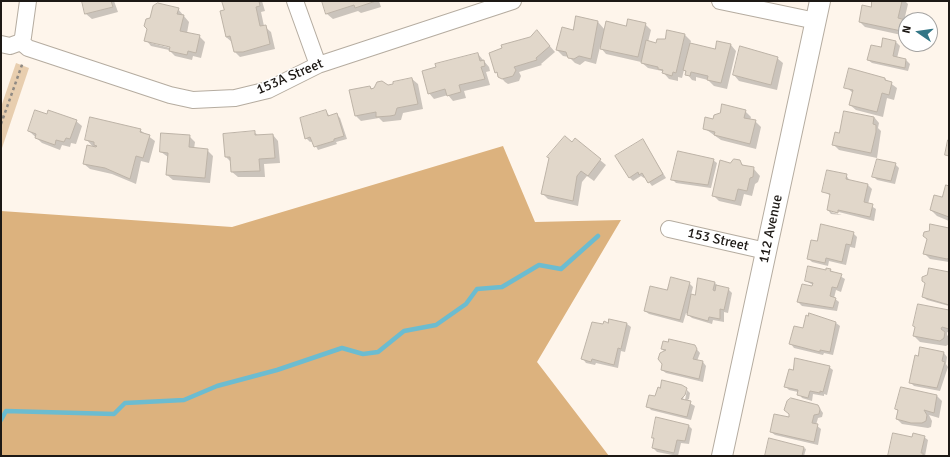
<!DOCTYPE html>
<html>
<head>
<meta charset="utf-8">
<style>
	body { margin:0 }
	#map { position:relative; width:950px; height:457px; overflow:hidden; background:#fef5eb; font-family:Signika,sans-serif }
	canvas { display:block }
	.frame { position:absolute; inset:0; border:2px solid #1d1915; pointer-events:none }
	.north { position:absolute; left:898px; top:12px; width:40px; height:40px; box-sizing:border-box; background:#fff; border:1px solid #a5a3a1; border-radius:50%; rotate:283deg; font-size:11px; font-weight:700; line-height:16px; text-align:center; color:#1d1915 }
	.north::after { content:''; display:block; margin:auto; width:14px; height:18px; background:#327686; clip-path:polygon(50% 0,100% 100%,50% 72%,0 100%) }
</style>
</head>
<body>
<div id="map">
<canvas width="950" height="457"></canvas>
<div class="frame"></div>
<div class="north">N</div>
</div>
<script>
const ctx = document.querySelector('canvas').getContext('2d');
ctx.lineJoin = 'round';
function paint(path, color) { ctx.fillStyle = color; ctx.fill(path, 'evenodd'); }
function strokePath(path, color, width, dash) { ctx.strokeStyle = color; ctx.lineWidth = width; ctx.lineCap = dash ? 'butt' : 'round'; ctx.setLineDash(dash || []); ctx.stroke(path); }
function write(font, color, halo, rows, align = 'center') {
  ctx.font = font + ' Signika,sans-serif'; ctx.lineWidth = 3; ctx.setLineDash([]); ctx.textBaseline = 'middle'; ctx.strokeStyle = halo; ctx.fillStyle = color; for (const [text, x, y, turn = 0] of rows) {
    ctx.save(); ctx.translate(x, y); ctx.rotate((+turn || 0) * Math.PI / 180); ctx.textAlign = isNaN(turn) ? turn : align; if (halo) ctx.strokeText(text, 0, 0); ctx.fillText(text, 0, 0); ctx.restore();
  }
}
const green = new Path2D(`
	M16 63 29 68 1 151V107Z`);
const forest = new Path2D(`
	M503 146 535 222 621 220 537 362 609 456H1V211L232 227Z`);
const shadow = new Path2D(`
	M83 1H114L118 12 92 19 86 14Z
	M223 1H262L265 11 261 12 264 26 271 32 275 49 240 57 235 52 233 43 226 37 221 12 225 11Z
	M323 1H379L381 7 361 13 358 11 333 19 327 14Z
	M874 1H905L908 4 904 21H906V36L865 27 860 22 871 8Z
	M178 9 189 22 187 33 199 36 205 42 201 58 193 56 192 60 175 56 169 50 151 46 146 40ZM151 41 175 47 174 49 151 43Z
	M576 17 598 22 605 30 645 24 651 30 648 42 657 44 666 40 668 31 685 35 691 41 690 44 716 50 717 42 731 45 736 51 727 89 714 86 708 80 696 77V81L692 80 684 70 682 78 678 77V81L669 79 662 71 648 68 641 62 606 54 600 47 596 64 585 61 580 65 575 63 569 57 563 56 557 50 573 31Z
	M542 37 555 52 541 64 542 65 519 72 521 76 519 81 508 84 505 82 496 72 504 49Z
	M884 39 896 42 900 46 897 58 906 60 910 64 908 71 872 63 868 60 882 49Z
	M478 54 489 67 490 71 486 72 490 85 464 91 466 98 453 101 448 95 434 99 429 93Z
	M777 58 783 63 777 90 739 81 734 75Z
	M412 79 418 84 423 109 403 113 401 120 383 122 379 118 361 121 356 116 370 87 373 89 388 86Z
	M885 79 897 88 894 100 887 98 883 117 856 110 850 105 853 93 846 87Z
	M325 111 330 116 336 114 340 118 347 139 336 142 337 144 318 150 313 141 310 142 306 138Z
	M745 111 751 117 750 120 755 121 761 127 756 149 721 140 704 128 721 114Z
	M1 114 4 117 1 120Z
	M48 115 76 121 82 126 76 144 71 143 70 147 62 145 60 150 42 143 29 131Z
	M874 117 879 123 878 128 881 131 877 158 839 150 833 144 840 134Z
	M140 130 155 141 149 163 141 161 136 184 112 174 90 169 84 164 94 148 86 139Z
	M254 132 259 136 273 135 278 141 280 163 264 164 265 177H238L232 172V163L226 157Z
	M189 136 195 142 194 149 207 150 213 156 210 183 173 180 167 175 168 157 161 152Z
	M643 141 666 178 652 186 645 177 644 178 641 176 633 181 629 177Z
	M572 143 600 160 606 165 594 181 587 176 582 182 578 206 548 199 542 193Z
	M713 160 717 163 711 188 676 183 672 179Z
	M739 161 744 166 753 168 760 176 758 182 755 184 752 196 744 194 741 206 719 201 713 195 730 164Z
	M895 164 899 168 895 184 877 180 873 176Z
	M846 175 850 181 868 185 872 189 868 204 876 209 874 221 831 210V212L842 215 831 214 828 210 831 196 823 191Z
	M949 187V221L937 216 931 210 943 198Z
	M949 229V262L930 259 924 253 928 239Z
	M853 233 857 237 855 248 850 247 846 265 829 261 828 266 812 262 808 258 818 243Z
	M830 270 845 279 841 292 836 290 834 298 839 302 837 311 802 306 798 302 813 285 806 281Z
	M949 273V306L927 300 923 297Z
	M689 283 693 287 691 295 696 296 715 283 719 287 728 289 732 293 728 313 724 312V322L713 320 712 324 692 318 686 313 683 323 649 314 645 311 668 291Z
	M949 311V333L947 332V335L949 337V344L946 346 920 342 914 336 916 328 914 326Z
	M809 315 836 323 840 326 833 355 824 353 823 355 794 348 791 344 804 329Z
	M610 320 627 324 631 327 625 352 621 351 618 368 596 363 595 365 586 363 583 359 604 326 609 324Z
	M694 346 700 353 697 361 703 362 706 366 703 382 666 373 662 370 666 353 662 349Z
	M944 353 947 357 946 364 948 367 940 391 914 386 910 382Z
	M829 367 833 370 827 395 824 394V396L813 394 812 401 802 398 798 392 789 390 786 387Z
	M661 389H685L683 400H685L687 390 690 393 689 399 686 401 695 406 691 420 651 410 648 406 656 398Z
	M937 396 942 401 939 418 929 415 932 421 931 427 928 428 902 424 897 419 898 411 896 409Z
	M818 406 823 413 822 417 818 418 816 425 821 429 818 445 775 435 771 432 790 418Z
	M688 425 692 429 689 444 681 443 678 456 657 452 653 448 655 440 653 438Z
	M924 437 928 440 925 456H889L913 438Z
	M770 440 804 448 806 449 804 456H766Z`);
const stream = new Path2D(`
	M1 420 6 411 114 414 125 403 184 400 217 386 277 370 342 348 363 354 378 352 404 331 436 325 466 304 477 289 502 287 539 265 561 269 598 236`);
const building = new Path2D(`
	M82 1H111L113 7 85 14Z
	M222 1H259L260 6 256 7 260 26 266 25 270 44 243 52H234L230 36 226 37 220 11 224 10Z
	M322 1H376L355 8 354 5 326 14Z
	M872 1H902L898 18 906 20V32L859 22 862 5 871 7Z
	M158 3 179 8 177 14 184 15 180 31 200 35 196 53 188 51 187 55 169 51 170 47 144 41 147 29 144 26 146 19 150 18 153 6Z
	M576 16 598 21 591 59 579 56 574 59 568 58 566 52 556 50 562 27 573 30Z
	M628 19 646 23 638 57 600 49 606 21 626 26Z
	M537 30 550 46 536 58 537 60 514 67 516 70 513 76 502 79 498 77 497 72 495 73 489 53 502 48 501 45 530 37Z
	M667 30 685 34 676 73 673 72 672 76 662 73 663 70 658 69V67L641 63 646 40 656 43 657 39H665Z
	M883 38 896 41 893 56 906 59 905 68 867 60 871 45 881 47Z
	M717 41 731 44 721 83 707 80 708 76 691 72 690 76 685 75 686 71 683 70 690 43 715 49Z
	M740 46 778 57 771 85 733 75Z
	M478 53 480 61 484 60 485 66 481 67 485 79 459 85 461 92 447 96 445 89 428 94 422 71 436 67 435 64Z
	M849 68 885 78V80L892 82 889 95 882 93 877 112 849 105 853 90 844 88Z
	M412 78 418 104 397 108 395 115 390 116 376 117V112L355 116 349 90 370 86 371 89 374 88 377 82 382 81 388 85 393 84V82Z
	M722 104 746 110 744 118 756 120 750 144 714 135 715 132 703 129 705 117 713 119 714 115 720 113Z
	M35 110 47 114 48 110 77 120 70 139 66 138 64 142 56 140 55 145 35 138 36 134 28 131Z
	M326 110 328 116 337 113 344 136 334 139V141L314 147 310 137 305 139 300 118Z
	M844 111 874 117 873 124 876 125V132L871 153 832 145 835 132 839 133Z
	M90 117 141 129 140 132 150 135 143 158 136 156 130 179 105 168 83 164 87 145 96 147 97 146 94 145V142L85 140Z
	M255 131V135L273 134 275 158 259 159 260 171 231 172 230 157H225L223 134Z
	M161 133 190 135 189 147 208 149 205 178 166 175 168 153 160 152Z
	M565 136 572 142 575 138 601 159 588 176 581 171 577 176 573 201 541 194 549 158 547 157Z
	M643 139 663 174 648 183 642 173 639 175 638 172 629 178 615 156Z
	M948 140H949V162V156L945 155Z
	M678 151 714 159 708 185 671 180Z
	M734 159 740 160 742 165 754 167 753 177 750 178 747 191 738 189 735 201 712 196 720 160 730 163Z
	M877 159 896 163 891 181 872 177Z
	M827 170 847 174 846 179 868 184 864 202 873 204 870 217 838 210V213L827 210 830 194 822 192Z
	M946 185 949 186V217L930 210 934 195 942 197Z
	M821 224 854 232 851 245 846 244 842 262 826 258 825 263 807 259 811 240 817 241Z
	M930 224 949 228V258L947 259 923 254 927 239 923 236 924 232 929 231Z
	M808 266 826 270V268L831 269 830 271 842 274 837 288 832 287 830 296 836 298 833 308 797 302 802 284 812 286 813 283 805 281Z
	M929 268 949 272V305L922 297 925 283 922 281V277L927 275Z
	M671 277 690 282 680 320 644 311 650 286 667 290Z
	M698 278 715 282 713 290 715 291 716 285 729 288 724 310 720 309V319L709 317 708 321 687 315 691 294 695 295Z
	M918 304 949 310V329L942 327 941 329 945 332 944 338 940 341 913 336 915 327 913 326Z
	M809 313 836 322 830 352 820 350V352L789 344 794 326 803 328 806 315 808 316Z
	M609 319 627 323 621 349 618 348 614 365 592 359 591 362 581 359 592 322 603 324 604 321 608 323Z
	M669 339 695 345 697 349 693 359 703 361 699 379 661 370 662 364 658 359 660 353 666 350 661 349 663 341 668 342Z
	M920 347 944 352 942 361 945 362 937 388 909 383 915 355 918 356Z
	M795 358 830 366 823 392 820 391V393L810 391 808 398 797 395 798 390 784 387 789 369 793 370Z
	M662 380 682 385 687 388 685 395 681 399 691 401 687 417 646 407 649 395 655 396 658 387 660 388Z
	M901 387 937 395 934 413 924 410 927 415 926 421 922 423H911L896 419 898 410 895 409Z
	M791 398 818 405 820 409 819 414 814 415 812 423 818 424 814 442 770 432 774 414 789 417V414L784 410 787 401Z
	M656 417 689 425 685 441 677 440 674 453 652 448 654 438H652Z
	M893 433 912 437 913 433 925 436 921 453H923V456H888Z
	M769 438 804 447 802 456H765Z`);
const path = new Path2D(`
	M1 124 23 62`);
const minor = new Path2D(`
	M295 1 318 65
	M720 1 816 21
	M21 42 28 48 170 95 193 100 235 98 268 90 318 65 513 1
	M1 44 10 46 21 42 23 37 28 1
	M669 229 766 251`);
const tertiary = new Path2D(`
	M722 456 820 1`);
const streetNames = [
	["153A Street",290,77,-23],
	["112 Avenue",771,229,-78],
	["153 Street",718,240,13]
];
paint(green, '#e8ceaf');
paint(forest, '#dcb27e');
paint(shadow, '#0003');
strokePath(stream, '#6cbcd0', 4.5);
paint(building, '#e1d7ca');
strokePath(building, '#bdb3a7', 1);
strokePath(minor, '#b5aca0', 18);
strokePath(tertiary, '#b5aca0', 22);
strokePath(path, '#908a83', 2.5, [3, 3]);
strokePath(minor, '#fff', 16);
strokePath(tertiary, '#fff', 20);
write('14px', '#1d1915', '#fff', streetNames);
</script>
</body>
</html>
